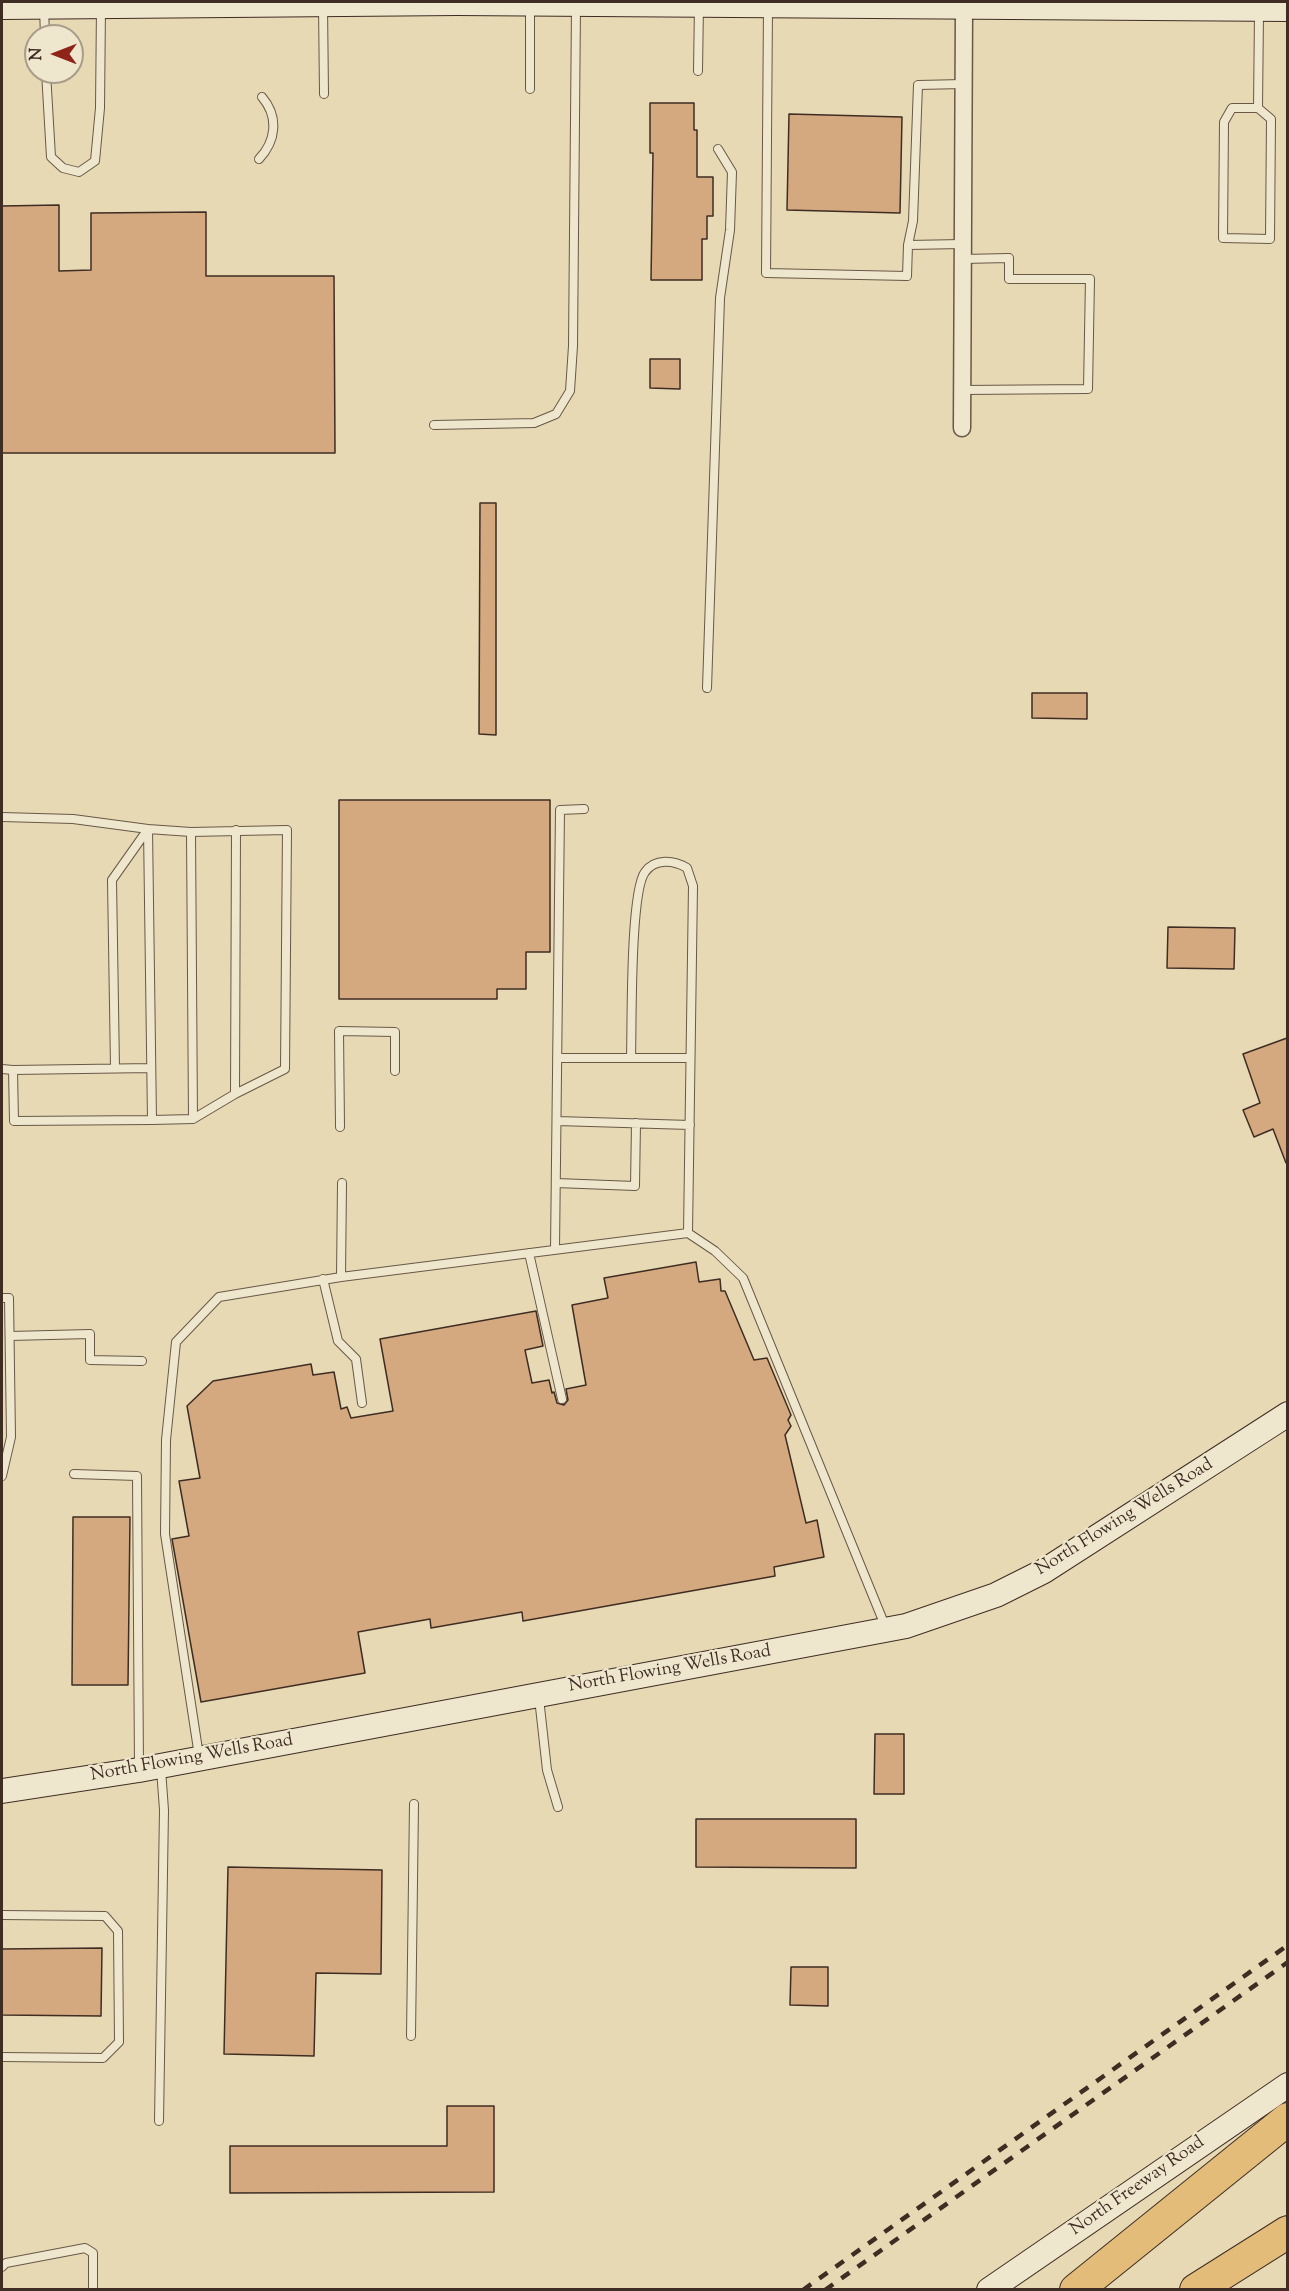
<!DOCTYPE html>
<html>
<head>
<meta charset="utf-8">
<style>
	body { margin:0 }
	#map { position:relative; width:1289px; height:2291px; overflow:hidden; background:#e6d9b3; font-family:"Sorts Mill Goudy",serif }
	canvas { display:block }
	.frame { position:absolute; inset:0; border:3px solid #3f2d24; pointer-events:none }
	.north { position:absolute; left:24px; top:24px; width:60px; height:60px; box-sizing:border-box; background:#efe6ce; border:2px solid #a99c8a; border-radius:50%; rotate:270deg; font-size:16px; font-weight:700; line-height:24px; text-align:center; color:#3f2d24 }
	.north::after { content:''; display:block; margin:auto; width:21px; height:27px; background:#8f2418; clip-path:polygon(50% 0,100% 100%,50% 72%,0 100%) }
</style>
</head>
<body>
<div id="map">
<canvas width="1289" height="2291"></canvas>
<div class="frame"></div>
<div class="north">N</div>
</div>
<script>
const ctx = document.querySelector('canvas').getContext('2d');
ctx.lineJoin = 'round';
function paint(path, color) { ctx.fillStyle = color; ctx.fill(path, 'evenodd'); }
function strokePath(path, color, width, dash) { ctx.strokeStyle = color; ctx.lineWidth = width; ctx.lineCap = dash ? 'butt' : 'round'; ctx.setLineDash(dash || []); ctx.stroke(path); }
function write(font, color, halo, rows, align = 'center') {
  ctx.font = font + ' "Sorts Mill Goudy",serif'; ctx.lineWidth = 4.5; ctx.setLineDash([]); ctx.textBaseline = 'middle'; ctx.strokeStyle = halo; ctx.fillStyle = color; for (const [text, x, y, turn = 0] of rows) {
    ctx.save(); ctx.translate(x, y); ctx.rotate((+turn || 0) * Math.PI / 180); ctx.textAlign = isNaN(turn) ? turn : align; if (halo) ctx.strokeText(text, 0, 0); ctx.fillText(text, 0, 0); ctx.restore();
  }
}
const building = new Path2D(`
	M650 103H694V130H697V177H713V216H707V239H702V280H651L653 153H650Z
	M789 114 902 117 900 213 787 210Z
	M59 205V271L91 270V213L206 212V276H334L335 453H2V206Z
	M650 359H680V389L650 388Z
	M480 503H496V735L479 734Z
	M1032 693H1087V719L1032 718Z
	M339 800H550V952H526V989H497V999H339Z
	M1168 927 1235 928 1234 969 1167 968Z
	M1287 1038V1163H1286L1273 1129 1254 1137 1243 1110 1260 1103 1243 1054Z
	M696 1262 699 1282 720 1279 721 1291H725L754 1360 767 1358 791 1415 788 1420 791 1426 785 1435 806 1523 817 1520 824 1557 774 1567 775 1576 523 1621 522 1612 431 1628 430 1619 358 1632 365 1673 201 1702 172 1539 189 1536 179 1481 200 1478 187 1406 213 1381 311 1364 313 1375 334 1372 341 1409 347 1407 351 1418 393 1411 380 1339 536 1311 543 1346 525 1350 532 1383 549 1380 552 1393 554 1392 557 1403 564 1405 568 1400 566 1389 586 1385 572 1305 608 1298 604 1278Z
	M73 1517H130L128 1685H72Z
	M875 1734H904V1794H874Z
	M696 1819H856V1868L696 1867Z
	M228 1867 382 1870 381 1974 316 1973 314 2056 224 2054Z
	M102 1948 101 2016 2 2015V1949Z
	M791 1967H828V2006L790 2005Z
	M447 2106H494V2192L230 2193V2146H447Z`);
const lane = new Path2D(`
	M323 5 324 94
	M44 7 45 36
	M768 7 766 273 907 276 908 245 962 244
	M698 71 699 5
	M46 72 51 157 63 168 79 172 95 161 100 108 101 7
	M530 89V5
	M1258 108H1232L1224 122 1223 238 1270 239 1271 119 1258 108 1259 12
	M259 159C276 141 279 117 262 97
	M908 245 913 221 918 85 963 84
	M962 390 1088 389 1090 279H1009V258L962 259
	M434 425 534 423 556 414 570 391 573 346 576 6
	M707 688 720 298 730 230 732 172 718 149
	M2 817 73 819 148 829 152 1120 14 1121 13 1070 2 1069
	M191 832 193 1119
	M557 1058H690
	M631 1058C632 1026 630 892 645 872 655 858 674 860 687 868L693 886 688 1233
	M115 1068 112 880 148 829 191 832 287 830 285 1069 235 1094 193 1119 152 1120
	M13 1070 151 1068
	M235 1094 236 830
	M557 1121 690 1125
	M340 1127 339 1031 395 1032V1071
	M556 1183 635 1186 636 1123
	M555 1249 560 810 584 809
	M529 1253 562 1399
	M341 1277 342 1183
	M323 1279 338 1341 356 1359 362 1403
	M2 1298H9L11 1437 2 1476
	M10 1336 90 1334V1360L142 1361
	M74 1474 137 1476 139 1769
	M539 1698 547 1770 558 1807
	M199 1756 165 1534 166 1440 176 1342 219 1297 341 1277 688 1233 715 1251 743 1278 886 1628
	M2 1915 105 1916 118 1931 119 2042 103 2058 2 2057
	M411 2036 414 1804
	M159 2121 164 1810 161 1769
	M2 2267 6 2263 85 2248 93 2253V2290`);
const street = new Path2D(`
	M962 428 964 7`);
const secondary = new Path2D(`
	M2 7 457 3 1288 9
	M2 1791 139 1770 906 1626 996 1595 1044 1571 1288 1414
	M989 2290 1288 2085`);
const highway = new Path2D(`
	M1076 2290 1288 2119
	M1196 2290 1288 2232`);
const rail = new Path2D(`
	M803 2290 1288 1945
	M825 2290 1288 1962`);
const streetNames = [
	["North Flowing Wells Road",1125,1518,-32],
	["North Flowing Wells Road",670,1670,-10],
	["North Flowing Wells Road",192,1759,-10],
	["North Freeway Road",1138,2187,-35]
];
paint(building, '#d5a97f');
strokePath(building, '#3f2d24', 1.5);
strokePath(lane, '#695848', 10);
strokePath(street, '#695848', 19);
strokePath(secondary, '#3f2d24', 26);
strokePath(highway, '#3f2d24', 34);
strokePath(lane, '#efe6ce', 8);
strokePath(street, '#efe6ce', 16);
strokePath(secondary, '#efe6ce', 24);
strokePath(highway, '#e3bc7a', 32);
strokePath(rail, '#3f2d24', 4.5, [10, 10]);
write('18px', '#3f2d24', '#efe6ce', streetNames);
</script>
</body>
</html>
